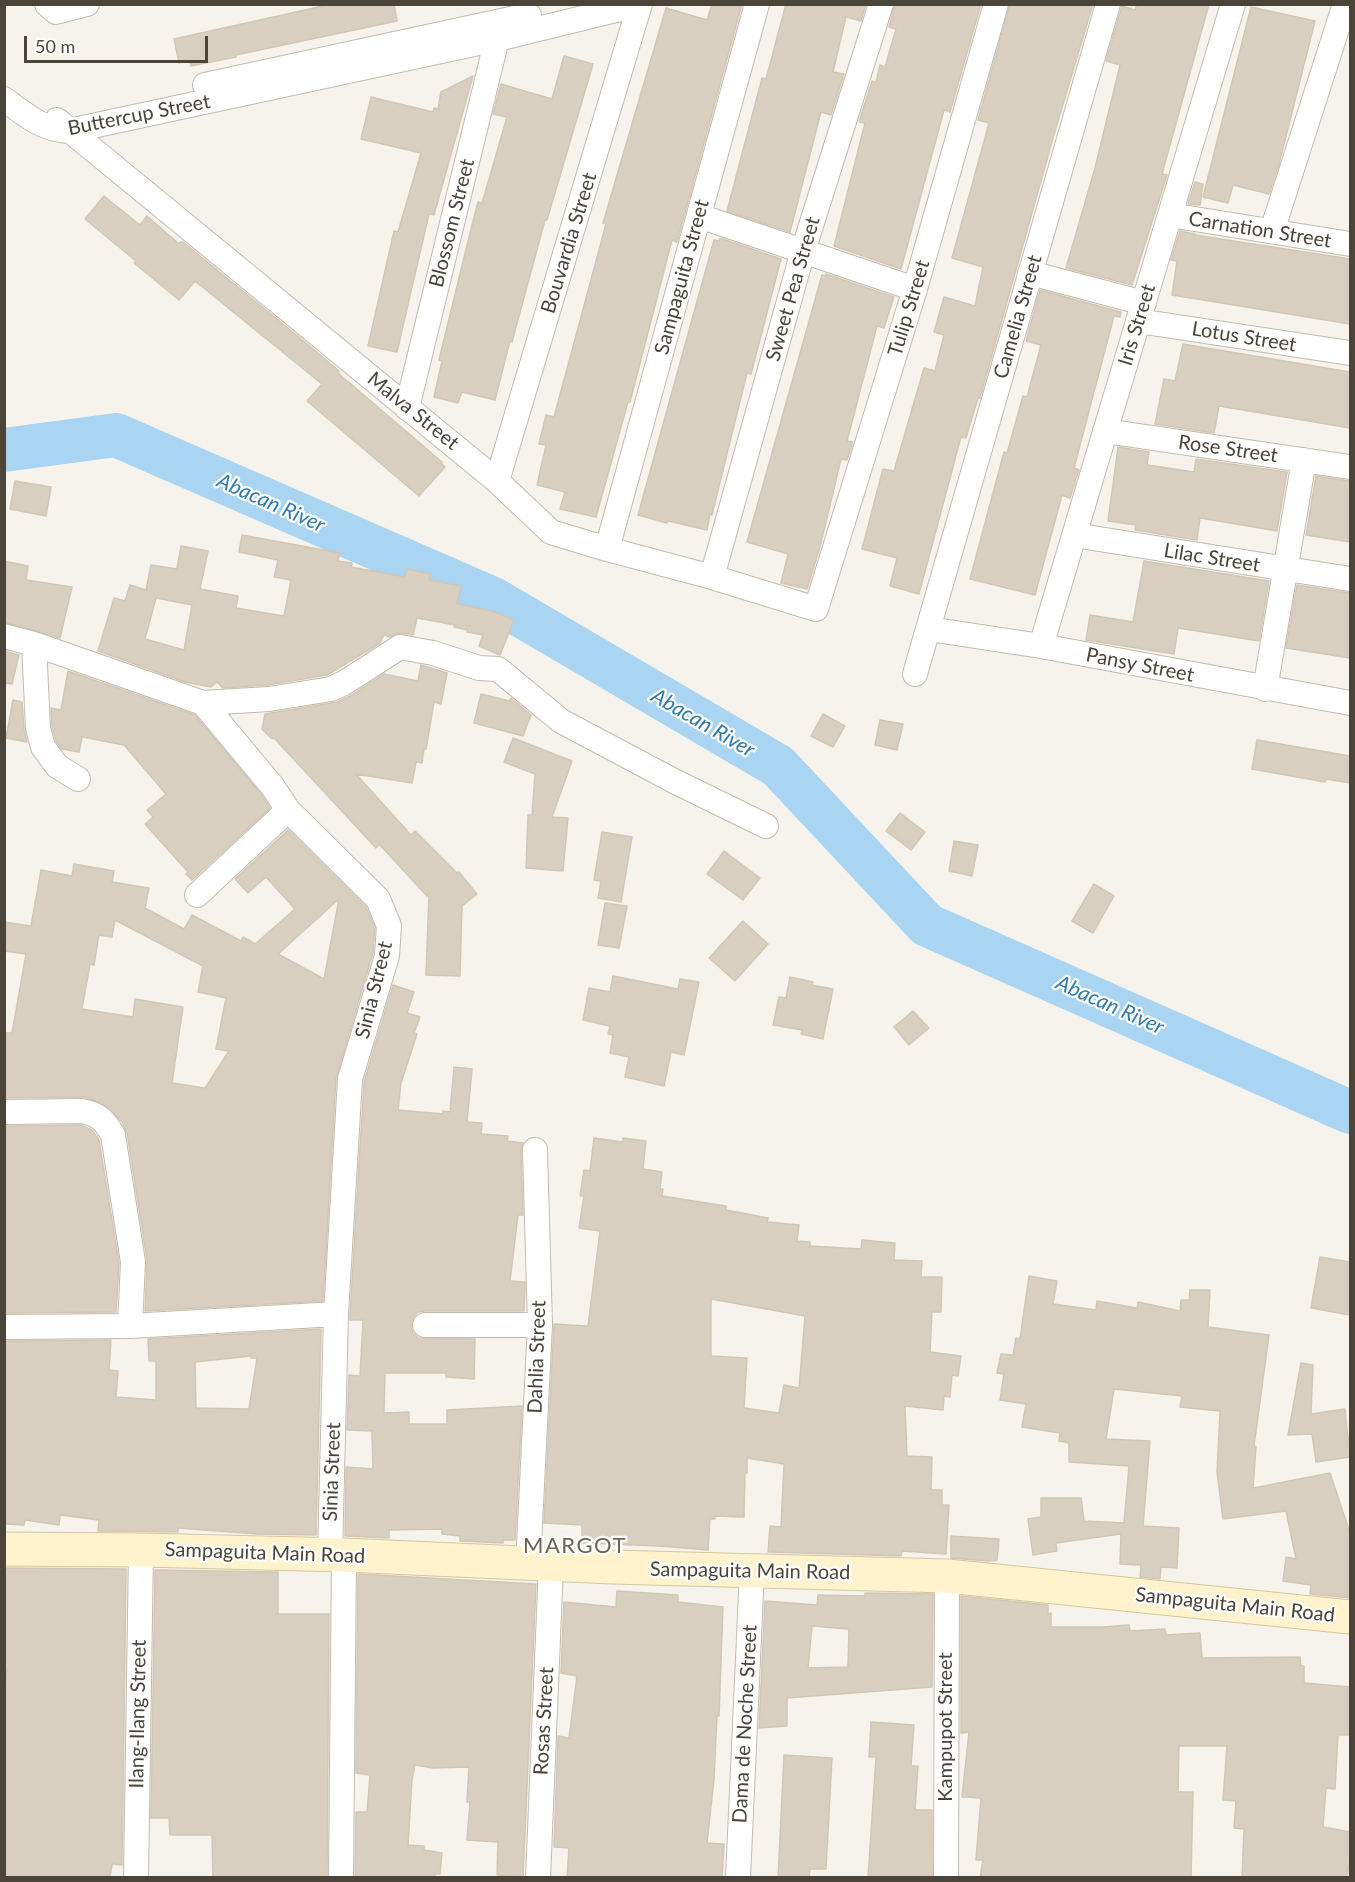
<!DOCTYPE html>
<html>
<head>
<meta charset="utf-8">
<style>
	body { margin:0 }
	#map { position:relative; width:1355px; height:1882px; overflow:hidden; background:#f6f3ec; font-family:Lato,sans-serif }
	canvas { display:block }
	.frame { position:absolute; inset:0; border:6px solid #4b4439; pointer-events:none }
	.scale { position:absolute; left:24px; top:36px; width:184px; height:27px; box-sizing:border-box; border:3px solid #4b4439; border-top:0; padding-left:8px; font-size:18px; line-height:21px; white-space:nowrap; color:#4b4439; -webkit-text-stroke:4px #fff; paint-order:stroke }
</style>
</head>
<body>
<div id="map">
<canvas width="1355" height="1882"></canvas>
<div class="frame"></div>
<div class="scale">50 m</div>
</div>
<script>
const ctx = document.querySelector('canvas').getContext('2d');
ctx.lineJoin = 'round';
function strokePath(path, color, width, dash) { ctx.strokeStyle = color; ctx.lineWidth = width; ctx.lineCap = dash ? 'butt' : 'round'; ctx.setLineDash(dash || []); ctx.stroke(path); }
function paint(path, color) { ctx.fillStyle = color; ctx.fill(path, 'evenodd'); }
function write(font, color, halo, rows, align = 'center') {
  ctx.font = font + ' Lato,sans-serif'; ctx.lineWidth = 4.5; ctx.setLineDash([]); ctx.textBaseline = 'middle'; ctx.strokeStyle = halo; ctx.fillStyle = color; for (const [text, x, y, turn = 0] of rows) {
    ctx.save(); ctx.translate(x, y); ctx.rotate((+turn || 0) * Math.PI / 180); ctx.textAlign = isNaN(turn) ? turn : align; if (halo) ctx.strokeText(text, 0, 0); ctx.fillText(text, 0, 0); ctx.restore();
  }
}
const river = new Path2D(`
	M4 450 116 435 493 599 778 766 927 925 1350 1112`);
const building = new Path2D(`
	M332 4H394L397 21 236 55V57L191 66 190 61 179 63 174 39Z
	M712 4H742L677 242 672 240 630 402H628L596 517 560 509 565 492 537 485 546 445 539 444 546 415 554 417 606 224 603 223 666 8 707 20Z
	M786 4H866L861 21 846 17 833 72 844 74 831 115 821 112 790 232 727 211 762 78 766 79Z
	M895 4H981L950 112 944 110 901 269 834 246 865 123 859 122 872 81 876 82 880 65 885 67 896 29 889 27Z
	M1010 4H1093L1055 131 980 398H978L966 438 961 437 919 594 890 586 897 558 862 549 883 469 894 471 924 368 935 371 944 335 934 332 944 297 975 306 983 267 952 258 989 123 978 120Z
	M1137 4H1209L1162 174 1167 175 1132 285 1066 268 1095 168 1120 65 1106 61 1122 6 1135 10Z
	M1251 7 1315 21 1279 164 1269 194 1233 185 1228 203 1203 197Z
	M564 56 593 64 547 220H545L512 342 510 341 495 400 462 392 458 403 434 397 442 361 439 360 471 229 478 202 482 203 507 117 493 114 501 84 552 99Z
	M473 76 434 215 429 214 397 352 368 346 394 231 398 232 421 153 361 139 371 97 433 112 434 108 438 109 441 92Z
	M1195 182 1203 184 1200 205 1188 204Z
	M104 196 140 225 147 216 178 243 183 242 311 347 339 371 338 373 442 462 441 463 445 467 419 496 307 401 322 384 195 281 179 300 134 263 136 261 85 219Z
	M1180 231 1195 234V235L1350 259V324L1172 295 1177 261 1171 260Z
	M720 238 781 259 751 374 747 373 712 515 710 514 707 530 668 521 667 523 638 515 714 240 719 241Z
	M826 274 894 297 884 328 877 326 847 441 853 442 847 460 841 459 820 547 807 589 781 583 788 554 747 542 822 275 826 276Z
	M1040 290 1121 312 1120 317 1114 316 1074 468 1079 470 1070 498 1062 495 1035 595 970 579 1004 452 1007 453 1023 396 1027 397 1041 345 1026 341Z
	M1183 344 1350 372V428L1219 406 1214 433 1155 424 1164 379 1175 381Z
	M1118 447 1149 452 1147 465 1194 472 1196 459 1287 472 1277 531 1200 518 1197 540 1135 530 1136 525 1108 521Z
	M1316 476 1350 481V542L1306 535Z
	M15 481 51 487 46 516 10 509Z
	M242 535 340 553 338 561 352 563 351 567 405 577 407 569 430 574 429 580 461 586 457 604 492 611 514 620 500 655 479 646 483 635 467 632 468 630 454 627 455 625 417 618 413 635 402 633 390 637 384 635 380 643 327 675 267 685 223 688 217 682 211 687 185 682 98 651 114 598 125 601 130 585 146 590 151 565 177 569 181 546 208 551 200 589 238 596 236 608 284 616 291 580 274 577 278 560 239 552ZM156 598 192 605 184 650 145 639Z
	M4 561 28 566 26 580 72 587 60 638 4 622Z
	M1144 561 1269 581 1259 641 1178 628 1174 654 1086 640 1090 615 1133 622Z
	M1297 585 1350 593V658L1286 648Z
	M4 651 19 655 12 684 4 683Z
	M421 665 447 673 441 704 434 702 426 749H424L422 763 416 762 412 783 356 774 411 835 415 831 457 873 459 872 477 894 462 906 460 976 426 975 429 893 427 896 379 844 376 848 275 739 271 738 262 729 265 714 337 702 352 695 384 674 418 681Z
	M68 671 195 715 262 795 270 808 192 880 186 874 188 872 145 824 153 817 147 810 166 794 124 745 82 737 79 752 62 749 56 741 52 726 51 708 61 710Z
	M481 694 510 701 511 698 531 715 523 736 474 723Z
	M13 700 22 702 24 729 27 742 6 738Z
	M823 714 845 726 833 747 811 736Z
	M880 720 903 724 897 750 875 745Z
	M513 738 572 761 552 817 568 818 563 871 526 868 528 815H532L535 774 504 762Z
	M1257 740 1350 756V783L1326 779 1325 782 1252 769Z
	M900 813 925 832 911 850 886 831Z
	M288 830 366 907 375 928 373 953 336 1078 323 1301 145 1311 147 1260 127 1133 122 1122 105 1105 85 1097 4 1098V1033H12L26 954 4 951V922L31 926 41 870 72 876 74 864 114 871 112 882 149 888 145 908 184 929 192 915 241 941 243 937 255 944 295 909 266 877 248 893 235 879ZM339 899 324 979 278 954ZM115 920 203 966 198 992 226 998 216 1049 229 1051 205 1088 172 1083 183 1007 135 999 133 1017 82 1009 90 964 94 965 99 935 112 937Z
	M602 832 632 837 621 902 598 898 601 881 594 880Z
	M954 841 978 845 972 876 949 871Z
	M724 851 760 878 743 900 707 874Z
	M1094 884 1114 896 1093 933 1072 921Z
	M605 903 627 906 619 948 598 945Z
	M743 921 768 944 735 981 709 958Z
	M613 976 678 989 680 979 699 982 684 1055 671 1052 664 1086 625 1077 629 1057 610 1053 613 1035 608 1034 610 1026 583 1020 589 988 610 992Z
	M790 977 813 982 812 985 833 989 823 1039 801 1034 802 1030 773 1025 779 997 786 998Z
	M393 985 414 992 407 1013 420 1017 414 1033 417 1034 401 1083 398 1110 443 1114V1111L450 1112 454 1067 472 1069 467 1122 482 1123 481 1134 508 1136 507 1141 523 1143 521 1150 523 1215H518L510 1281 525 1282 524 1311H425L418 1312 413 1317 411 1326 413 1333 418 1338 475 1339 474 1379 446 1377V1373H385L384 1413 409 1412V1424H447V1410L522 1406 515 1540H503V1543L460 1541V1536L442 1534V1529L389 1530V1538L345 1536 346 1467 373 1469 372 1431 347 1430 349 1375 360 1376 363 1320H350V1315L364 1082Z
	M913 1011 929 1028 909 1045 894 1027Z
	M81 1125 92 1130 99 1140 119 1263 116 1312 4 1313V1126Z
	M594 1138 623 1142V1138L646 1141 643 1169 662 1172 660 1189H663L662 1196 726 1206V1210L768 1218 767 1222 799 1225 797 1241 810 1242V1246L861 1249 862 1240 895 1243 894 1260 922 1261 921 1277H942L941 1312H932L930 1352 961 1356 958 1376 952 1375 950 1397 944 1396 943 1410 905 1406 907 1456 932 1457 931 1490H942V1505H949L946 1554 902 1551 901 1556 768 1552 770 1526 781 1527 784 1464 747 1458V1473H745L744 1517 715 1516V1519H710L708 1550 659 1546 582 1543V1525L544 1523 554 1324 588 1326 600 1231 579 1228 584 1196H580L584 1170 590 1171ZM711 1299 805 1316 799 1388 784 1385 779 1413 744 1408 747 1358 711 1356Z
	M1320 1257 1350 1262V1315L1311 1308Z
	M1029 1276 1057 1281 1053 1304 1096 1310 1097 1301 1137 1308 1138 1302 1180 1311 1181 1300H1189L1190 1290H1210L1208 1327 1269 1335 1254 1446 1256 1447 1253 1488 1330 1473 1350 1533V1598L1310 1594 1311 1585 1283 1581 1286 1557 1296 1559 1286 1511 1223 1519 1217 1472 1220 1411 1180 1407 1182 1396 1114 1389 1106 1439 1150 1441 1143 1526 1179 1528 1177 1568 1161 1567 1160 1579 1140 1577 1141 1565 1120 1564 1121 1534 1056 1543 1057 1551 1033 1555 1028 1519 1041 1517V1498H1081L1084 1521 1124 1523 1129 1466 1069 1462V1443L1059 1441 1060 1433 1022 1427 1026 1404 1000 1400 1004 1374 997 1373 1001 1354 1013 1355 1016 1338 1020 1339Z
	M321 1329 316 1535 257 1534 178 1528V1532L98 1531 99 1520 60 1515 59 1525 25 1520 24 1525 4 1524V1341L111 1340 109 1370 118 1371 116 1397 156 1400V1361H149L148 1339ZM251 1356V1358H257L249 1409 196 1408 195 1362Z
	M1301 1363 1313 1365 1311 1414 1345 1409 1350 1457 1316 1462 1312 1434 1288 1435Z
	M951 1536 999 1539 997 1560 988 1561 951 1558Z
	M4 1568 126 1569 122 1865 112 1864 110 1878H4V1709L7 1670H4Z
	M155 1570 278 1572V1614H329L327 1878H213L212 1835H170L169 1818H151Z
	M358 1574 536 1584 523 1877 497 1875 498 1842 467 1840 470 1802H467L469 1767 433 1768 415 1765 412 1780 408 1845 424 1846V1850L442 1853 440 1874H435L434 1878H355L356 1812H367L370 1775 356 1773Z
	M617 1591 678 1595V1602L723 1607 719 1716 717 1715 714 1779 707 1843 724 1844 722 1878H567L569 1848 554 1847 558 1736 569 1738 577 1676 561 1673 564 1602 616 1607Z
	M865 1593 933 1594 932 1687 787 1698V1726L759 1728 765 1601 817 1605 818 1595 865 1596ZM812 1626 849 1629 848 1667 808 1668Z
	M961 1596 1048 1605V1614L1051 1613V1627H1102L1129 1625 1130 1631 1165 1629 1166 1635 1200 1633 1202 1658 1300 1657 1301 1666H1304V1683L1350 1687V1735H1338L1335 1789 1326 1788 1323 1827 1350 1832V1857L1347 1878H1242L1244 1829 1234 1828 1236 1801 1223 1800 1227 1746H1179L1178 1792H1193L1191 1878H980L983 1860H976L981 1798 962 1797 969 1732 961 1733Z
	M871 1722 914 1725 911 1766H918L915 1810H932V1878H868L876 1757H869Z
	M784 1755 832 1758 826 1869H810L809 1878H778Z`);
const street = new Path2D(`
	M47 4 56 12 87 4
	M205 85 529 15
	M4 99C25 115 43 130 69 131L497 39 640 4
	M57 120 497 481 551 532 607 549 712 577 816 609 915 289 996 4
	M1170 215 1350 244
	M699 216 915 289
	M1272 231 1345 4
	M1030 273 1144 303
	M1138 321 1350 353
	M407 408 497 39
	M1105 431 1350 467
	M497 481 640 4
	M1074 535 1350 579
	M607 549 757 4
	M712 577 803 251 881 4
	M929 629 1041 646 1350 703
	M4 636 34 644 203 703 273 787 288 810 378 899 389 926 387 956 350 1079 336 1314 330 1555
	M34 644 38 728 43 747 57 766 78 779
	M1041 646 1233 4
	M915 674 1108 4
	M1265 689 1304 460
	M203 703 269 699 331 689 344 683 400 647 433 653 479 668 498 669 561 721 674 781 766 826
	M197 895 288 810
	M4 1112 82 1111C99 1114 105 1121 113 1135L133 1262 130 1326
	M425 1325H540
	M4 1327 130 1326 336 1314
	M528 1564 540 1325 535 1150
	M136 1878 141 1550
	M341 1878 344 1555
	M538 1878 551 1565
	M738 1878 752 1571
	M946 1878 947 1576`);
const secondary = new Path2D(`
	M4 1549 141 1550 344 1555 612 1567 947 1576 1350 1617`);
const streetNames = [
	["Buttercup Street",139,115,-11],
	["Blossom Street",452,223,-76],
	["Carnation Street",1260,230,9],
	["Bouvardia Street",569,243,-73],
	["Sampaguita Street",682,277,-75],
	["Sweet Pea Street",793,289,-74],
	["Tulip Street",909,308,-73],
	["Camelia Street",1018,317,-74],
	["Iris Street",1137,325,-73],
	["Lotus Street",1244,337,9],
	["Malva Street",413,411,39],
	["Rose Street",1228,449,8],
	["Lilac Street",1212,558,9],
	["Pansy Street",1140,665,11],
	["Sinia Street",374,990,-76],
	["Dahlia Street",537,1357,-88],
	["Sinia Street",332,1472,-88],
	["Sampaguita Main Road",265,1553,2],
	["Sampaguita Main Road",750,1571,1],
	["Sampaguita Main Road",1235,1605,6],
	["Ilang-Ilang Street",138,1714,-89],
	["Rosas Street",544,1721,-87],
	["Dama de Noche Street",745,1724,-87],
	["Kampupot Street",946,1727,-90]
];
const waterNames = [
	["Abacan River",271,503,24],
	["Abacan River",703,723,30],
	["Abacan River",1110,1005,24]
];
const quarterNames = [
	["MARGOT",575,1546]
];
strokePath(river, '#a9d4f2', 44);
paint(building, '#d8cfc1');
strokePath(building, '#d3c7b4', 1.5);
strokePath(street, '#c2bbae', 26);
strokePath(secondary, '#d6c79b', 35);
strokePath(street, '#fff', 24);
strokePath(secondary, '#fff3cd', 33);
write('20px', '#4b4439', '#fff', streetNames);
write('italic 21px', '#2e7ab2', '#fff', waterNames);
ctx.letterSpacing = '1.5px';
write('22px', '#6e6250', '#fff', quarterNames);
ctx.letterSpacing = '0px';
</script>
</body>
</html>
